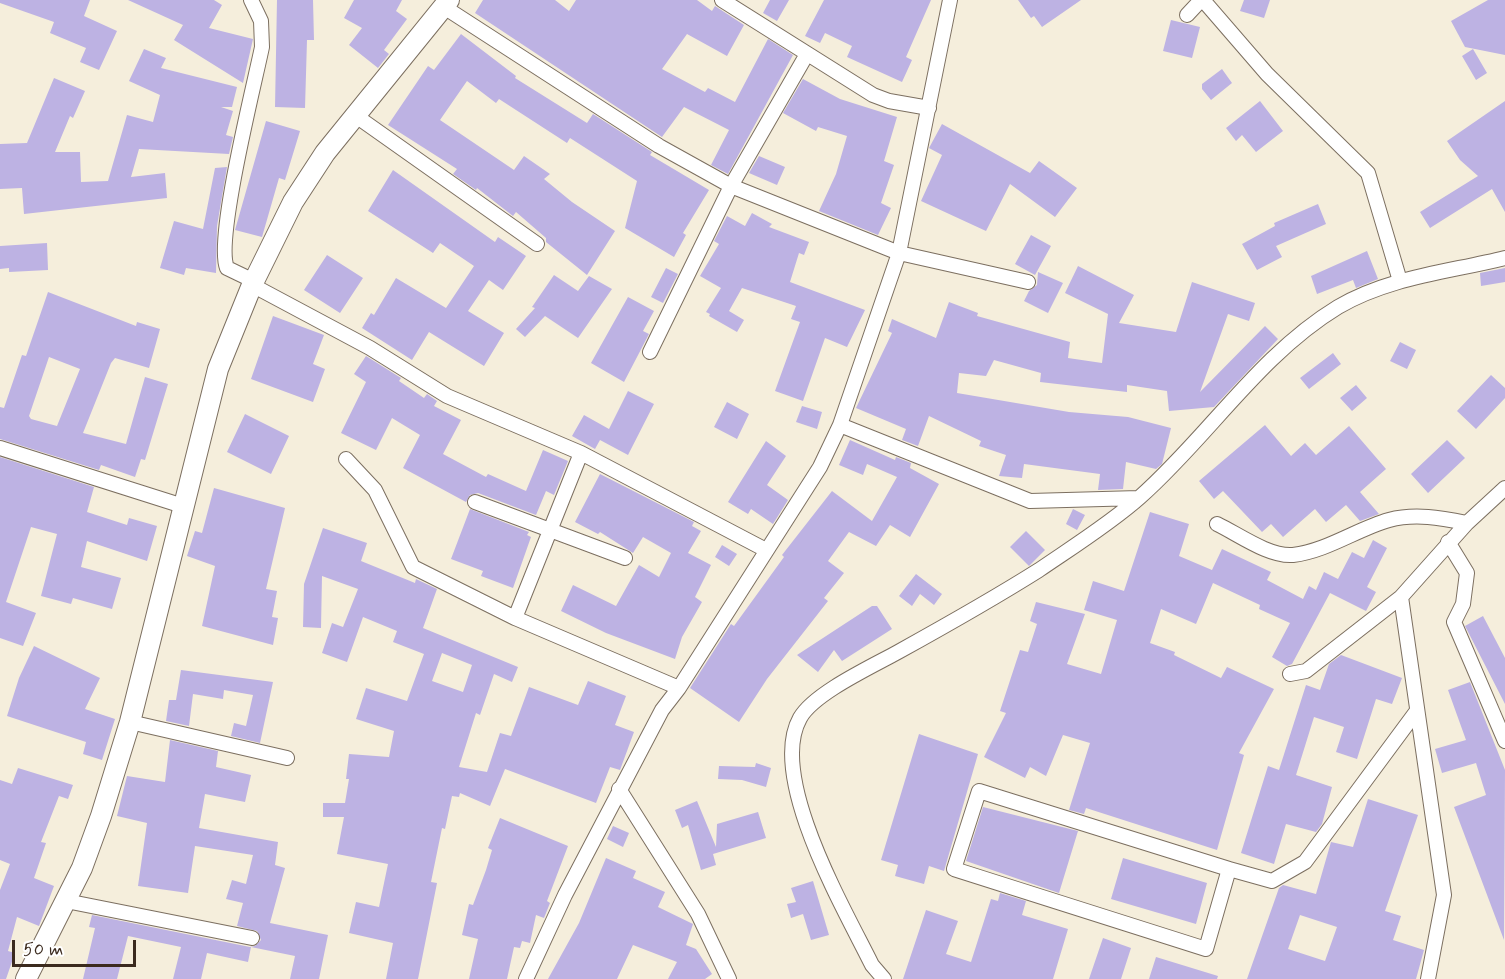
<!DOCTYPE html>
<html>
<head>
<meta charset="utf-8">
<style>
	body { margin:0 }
	#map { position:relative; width:1505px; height:979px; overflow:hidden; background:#f5eedc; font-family:Mynerve,sans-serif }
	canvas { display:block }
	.scale { position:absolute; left:12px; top:940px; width:124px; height:27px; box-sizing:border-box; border:3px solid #3b2a1e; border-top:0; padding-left:8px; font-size:18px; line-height:21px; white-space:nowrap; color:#3b2a1e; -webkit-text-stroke:4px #fff; paint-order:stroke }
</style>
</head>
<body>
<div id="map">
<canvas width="1505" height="979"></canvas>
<div class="scale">50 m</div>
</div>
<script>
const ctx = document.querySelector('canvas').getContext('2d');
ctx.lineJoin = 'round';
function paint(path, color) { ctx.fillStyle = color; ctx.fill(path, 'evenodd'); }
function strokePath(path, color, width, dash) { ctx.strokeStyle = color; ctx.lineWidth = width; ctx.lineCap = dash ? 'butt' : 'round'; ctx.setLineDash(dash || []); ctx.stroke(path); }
const building = new Path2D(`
	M0 0H90L84 16 117 31 99 70 80 62 86 48 50 33 54 22 0 3Z
	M128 0H214L222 5 209 28 253 39 243 83 174 40 183 25Z
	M277 0H313L314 40H307L305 108 275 107Z
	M354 0H402L396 11 407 19 384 50 389 54 378 68 349 45 362 28 344 18Z
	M483 0H555L569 11 576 0H697L712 11 715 6 744 25 727 56 687 34 662 69 705 92 708 88 735 102 768 39 793 55 728 174 711 165 729 130 684 107 662 137 475 13Z
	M770 0H789L777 21 763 13Z
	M824 0H931L906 57 912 60 902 82 847 57 852 46 825 33 820 43 805 36Z
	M1018 0H1081L1042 27 1034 16 1031 18Z
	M1244 0H1270L1264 18 1240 11Z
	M1488 0H1505V55L1465 47 1451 21Z
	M1171 20 1200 27 1192 58 1163 51Z
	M461 34 516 76 515 78 587 123 593 114 652 152 650 155 709 190 683 233 686 235 674 257 625 228 637 181 570 138 567 143 499 99 496 103 467 81 440 120 514 170 524 156 550 174 544 179 572 202 615 231 587 275 546 242V238L516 212 513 216 477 188 476 190 453 174 457 169 388 125 428 66 434 70Z
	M144 49 166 58 161 68 237 87 232 107H221L233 111 226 135 233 137 229 154 139 149 131 177 165 173 167 198 24 214 22 188 0 189V144L27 143 54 78 85 91 73 118 70 116 55 152H80L81 182 108 181 127 115 153 122 160 95 129 81Z
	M1473 49 1487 73 1476 80 1462 56Z
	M1222 69 1232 83 1211 100 1202 89V84Z
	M803 79 840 99 897 117 884 161 894 165 881 203 891 208 878 235 819 211 836 174 847 136 818 127 816 131 783 113Z
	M1260 101 1283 131 1256 152 1242 135 1236 141 1226 128Z
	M1505 101V212L1492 189 1430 228 1420 212 1478 176 1460 160 1447 141Z
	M266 121 300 131 285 180 279 178 262 237 235 230Z
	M942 124 1030 173 1039 161 1077 188 1055 217 1010 184 986 231 921 201 942 155 929 148Z
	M759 156 785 167 777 185 749 173Z
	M227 167 217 226 216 273 186 268 184 275 160 268 174 221 203 229 215 168Z
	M393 170 495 242 498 237 526 256 503 290 489 280 468 311 504 333 484 366 429 332 412 360 362 328 371 313 374 315 396 278 446 308 474 266 440 243 433 253 368 211Z
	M1318 204 1326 224 1276 246 1282 257 1257 270 1242 244 1275 226 1274 223Z
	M752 213 772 224 769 227 809 242 804 255 799 253 790 282 865 310 847 347 825 338 803 401 775 391 800 322 791 319 796 306 742 288 729 311 744 320 737 332 709 316 710 314 706 312 721 288 700 276 719 244 714 241 727 216 745 226Z
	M1031 235 1051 246 1035 275 1015 264Z
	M47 243 48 270 9 272V268L0 269V246Z
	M1367 251 1378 279 1356 288 1353 280 1317 294 1311 276Z
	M327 255 363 278 340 313 304 290Z
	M1078 266 1134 295 1119 323 1176 332 1192 282 1255 303 1249 321 1228 314 1200 392 1265 326 1278 339 1214 407 1169 411 1167 391 1127 385V392L1040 382 1041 373 994 360 986 376 959 373 957 393 1069 412 1128 417 1171 428 1162 464 1156 469 1126 462 1123 489 1098 490 1100 474 1024 464 1022 478 999 476 1006 455 979 446 981 441 929 416 918 446 902 440 906 429 856 408 892 333 888 331 892 319 936 338 949 302 978 313 977 316 1070 342 1068 358 1102 363 1108 314 1065 293Z
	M666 268 678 274 663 303 651 297Z
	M1505 268V282L1481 286 1480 273Z
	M1038 272 1063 283 1048 313 1024 301 1029 291 1037 285Z
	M554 275 578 291 589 276 612 289 578 338 545 316 525 337 516 329 535 308 532 307Z
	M48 292 136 326 137 322 160 329 149 368 115 358 111 363 83 433 126 444 145 377 168 384 145 460 141 459 135 477 101 465 99 470 0 439V407L4 408 22 355 26 356ZM49 357 80 369 57 426 31 419 29 416Z
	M628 297 654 311 643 331 649 334 624 382 591 363Z
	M273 316 324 335 313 364 325 369 313 402 251 379Z
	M1400 342 1416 350 1407 369 1390 361Z
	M1333 353 1341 364 1309 389 1300 378Z
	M366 356 401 378 399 381 424 398 427 394 437 401 434 406 461 420 443 454 486 477 488 474 526 491 543 450 568 461 554 495 546 491 536 515 478 493 470 495 466 502 403 468 420 435 392 418 376 450 341 433 366 382 354 374Z
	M1491 375 1505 388V398L1476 429 1457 411Z
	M1356 385 1367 398 1352 411 1340 398Z
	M628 391 654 404 628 455 600 440 595 449 572 436 584 415 609 429Z
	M727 402 749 414 737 439 714 427Z
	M802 406 822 412 817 429 796 422Z
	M245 414 289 436 271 474 227 452Z
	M1265 425 1291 456 1305 443 1316 455 1349 426 1386 469 1360 492 1379 514 1360 521 1346 505 1326 522 1315 509 1283 537 1271 524 1262 532 1223 491 1214 499 1199 481Z
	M850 440 895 460 896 457 911 463 910 468 939 484 910 537 890 525 876 546 849 532 828 561 844 573 824 598 828 601 767 679 739 722 690 688 731 624 734 626 784 557 782 555 832 491 872 521 897 477 867 464 863 475 839 465Z
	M1447 440 1465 458 1428 493 1411 474Z
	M766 441 786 456 767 485 788 500 773 524 751 509 748 514 728 502Z
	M0 457 94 487 87 512 127 525 129 518 157 526 147 561 87 541 81 567 121 578 112 609 73 598 71 604 41 596 57 534 31 527 6 602 36 613 23 646 0 638Z
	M600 474 694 522 692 526 701 531 688 553 711 565 695 597 702 602 682 637 675 659 606 633 561 611 573 585 616 606 639 565 659 577 671 553 643 537 633 553 600 532 598 534 575 522Z
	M214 488 285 508 266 589 277 591 272 617 278 618 273 645 202 626 215 566 187 556 195 531 202 533Z
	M470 509 529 532 527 535 531 537 513 588 481 576 483 571 451 559Z
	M1073 509 1085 515 1077 530 1066 524Z
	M1150 512 1189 524 1179 556 1212 570 1222 549 1271 572 1267 580 1303 599 1309 586 1316 590 1324 572 1338 579 1352 552 1364 558 1373 540 1387 548 1367 587 1376 592 1366 611 1330 593 1292 664 1287 666 1272 657 1290 623 1259 609 1260 605 1213 583 1196 624 1161 609 1150 643 1175 652 1174 655 1221 678 1227 667 1274 689 1239 753 1244 755 1217 850 1086 808 1084 814 1069 810 1090 743 1063 735 1046 776 1030 767 1025 778 984 757 1006 713 1000 711 1020 650 1028 652 1037 624 1030 621 1036 602 1085 614 1067 664 1101 674 1117 620 1084 610 1093 581 1124 591Z
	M323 528 367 543 361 561 415 583 416 579 437 589 423 628 518 667 512 682 494 674 480 715 476 713 459 767 487 772 500 733 511 736 529 687 578 705 588 681 626 696 615 725 634 732 620 770 610 767 596 803 505 769 490 806 460 793 459 797 452 796 445 829 442 828 431 882 437 883 418 979H386L393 943 349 933 356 902 379 907 388 864 337 854 344 817H323V803H345L349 779H346L349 754 389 757 394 731 356 719 366 688 407 701 424 654 393 642 397 631 363 617 347 662 322 653 332 623 343 627 358 589 322 576 321 628 303 627 304 584ZM442 653 472 665 463 692 432 681Z
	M1026 531 1045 550 1029 566 1010 547Z
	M722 545 737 554 729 566 715 557Z
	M916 574 942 594 934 605 920 594 912 606 899 596Z
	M872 606H877L892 629 842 661 834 650 818 672 797 655Z
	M1483 616 1505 658V704L1465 626Z
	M34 646 100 678 85 709 115 719 102 760 83 754 86 742 7 716 19 678Z
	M1341 655 1402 678 1392 704 1376 699 1357 759 1336 752 1344 727 1314 717 1296 775 1332 787 1322 824 1316 832 1286 824 1274 864 1241 853 1268 766 1279 770 1306 685 1320 690 1329 664Z
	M181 670 273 682 260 743 231 736 234 723 246 726 253 695 224 690 223 699 193 694 189 726 166 721 169 700H176Z
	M1470 682 1505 770 1504 940 1454 807 1486 795 1476 763 1442 773 1435 749 1466 740 1448 690Z
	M919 734 978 754 944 871 929 866 924 884 895 876 898 865 881 860Z
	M170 740 218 751 216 767 251 775 245 802 205 794 199 828 278 842 275 865 285 868 270 923 328 935 319 979H290L295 956 251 947 248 962 207 953 201 979H173L181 947 128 936 117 979H83L95 928 89 927 92 915 250 947 255 946 261 940 257 931 237 926 243 903 226 899 232 880 246 884 253 855 195 846 188 893 138 886 147 823 117 816 127 776 165 782Z
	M756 763 771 768 766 787 742 780 718 779 719 766 755 767Z
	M18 768 73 785 68 799 59 796 41 842 46 843 34 878 54 886 39 926 17 917 8 951 15 953 6 979H0V890L10 864 0 860V780L12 784Z
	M1368 799 1418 815 1385 911 1401 916 1393 940 1424 950 1416 979H1247L1279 888 1283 885 1316 894 1331 842 1353 847ZM1300 915 1337 927 1325 961 1288 949Z
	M697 801 716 847 717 824 758 812 766 838 713 854 716 865 701 870 688 825 682 828 675 810Z
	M983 807 1078 831 1059 893 966 861Z
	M500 818 568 846 547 901 550 903 544 918 536 915 530 943 522 941 520 948 514 947 507 979H469L478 939 462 935 469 904 473 905 486 870 492 850 488 848Z
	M613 826 629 833 623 847 607 839Z
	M606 858 636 871 633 878 665 892 658 907 693 924 686 945 696 949 712 974 705 979H668L677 962 633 945 617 979H548L579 923Z
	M1123 858 1207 883 1196 924 1111 899Z
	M813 881 829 935 811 940 803 914 791 918 787 904 796 902 791 888Z
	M1000 893 1026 901 1022 915 1068 929 1053 979H903L926 910 958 921 946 954 971 962 991 899 998 901Z
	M1103 938 1131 948 1121 979H1089Z
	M1156 957 1218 976 1217 979H1149Z`);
const street = new Path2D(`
	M251 0 261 21 262 47C254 86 215 240 227 268L254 281
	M722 0 873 95 889 101 929 108
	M1203 0 1267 74 1368 173 1400 281
	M444 7 659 146 731 186 899 253 1028 282
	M1187 15 1201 0
	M356 116 537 244
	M252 285 370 348 447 396 581 453 766 550
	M650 352 731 186 807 54
	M840 425 1030 501 1139 498
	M0 448 183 506
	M346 459 375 490 413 567 515 618 679 688
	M475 502 625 558
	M1217 524C1238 534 1269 557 1293 555 1327 551 1357 529 1389 520 1415 513 1441 518 1467 523
	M1448 542 1467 573 1463 604 1454 622 1505 741
	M1401 597 1444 895 1428 979
	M515 618 581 453
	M1290 674 1306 671 1401 597 1467 523 1505 488
	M130 722 287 758
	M619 789 698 914 729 979
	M1229 869 979 791 954 869 1206 949 1229 869 1272 881 1305 862 1416 712
	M66 901 252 938
	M526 979 565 895 662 710 679 688 820 467 840 425 899 253 950 0
	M884 979 872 965C845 910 767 777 800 718 814 693 873 666 898 652 945 626 993 599 1039 570 1071 548 1111 523 1140 497 1208 437 1259 355 1338 307 1389 277 1449 272 1505 258`);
const secondary = new Path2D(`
	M26 979 82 868 101 816 130 722 218 369 252 285 293 202 325 153 449 0`);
paint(building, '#bdb2e3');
strokePath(street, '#7c6f60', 16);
strokePath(secondary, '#7c6f60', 22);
strokePath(street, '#fff', 14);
strokePath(secondary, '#fff', 20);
</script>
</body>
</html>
